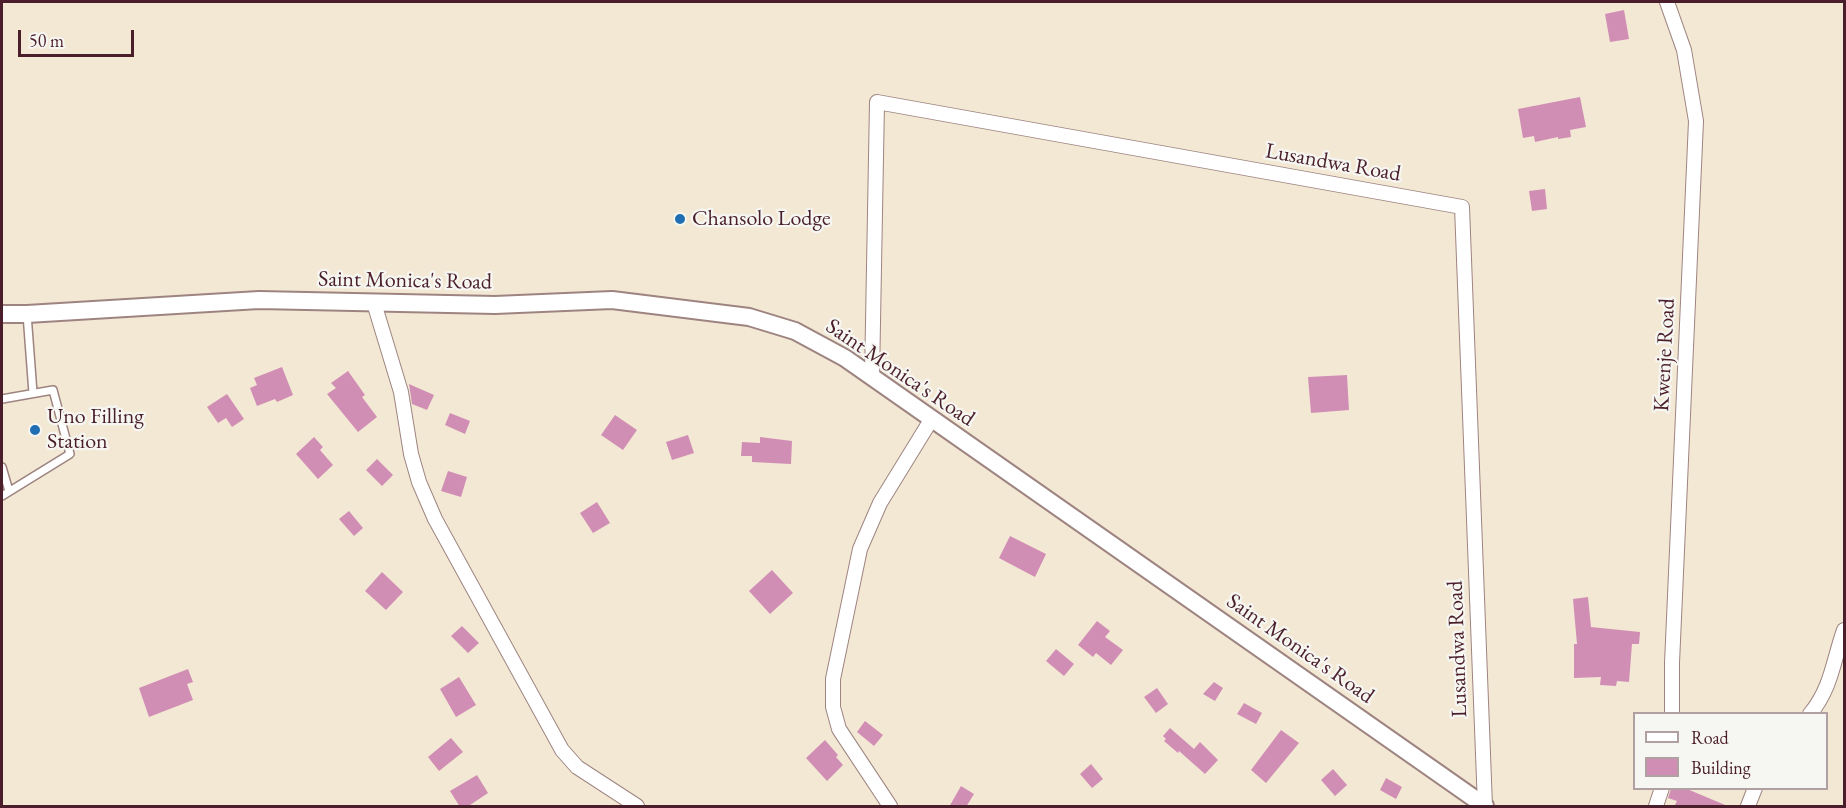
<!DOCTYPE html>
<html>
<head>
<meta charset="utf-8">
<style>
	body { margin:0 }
	#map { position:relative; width:1846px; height:808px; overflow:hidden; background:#f3e8d4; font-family:"EB Garamond",serif }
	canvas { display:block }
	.frame { position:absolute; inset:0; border:3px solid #4a1f2b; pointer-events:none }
	.legend { position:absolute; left:1633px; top:712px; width:195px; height:78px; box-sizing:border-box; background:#f6f6f2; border:2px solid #b1a0a2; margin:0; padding:8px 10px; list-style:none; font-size:18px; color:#4a1f2b }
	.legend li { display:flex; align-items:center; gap:12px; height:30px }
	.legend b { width:30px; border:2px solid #b1a0a2 }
	.scale { position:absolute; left:18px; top:30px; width:116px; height:27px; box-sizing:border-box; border:3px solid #4a1f2b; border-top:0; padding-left:8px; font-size:18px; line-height:21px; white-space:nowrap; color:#4a1f2b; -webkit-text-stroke:4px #f6f6f2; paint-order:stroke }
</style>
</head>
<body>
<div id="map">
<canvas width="1846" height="808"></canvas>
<div class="frame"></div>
<ul class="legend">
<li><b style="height:8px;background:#fff"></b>Road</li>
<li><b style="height:16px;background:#d18eb5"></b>Building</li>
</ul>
<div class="scale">50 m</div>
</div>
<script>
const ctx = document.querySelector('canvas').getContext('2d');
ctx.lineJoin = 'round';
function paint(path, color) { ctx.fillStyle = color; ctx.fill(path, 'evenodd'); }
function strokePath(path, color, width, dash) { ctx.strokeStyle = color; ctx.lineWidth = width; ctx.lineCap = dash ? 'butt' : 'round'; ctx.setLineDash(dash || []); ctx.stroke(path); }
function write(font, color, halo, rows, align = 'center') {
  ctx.font = font + ' "EB Garamond",serif'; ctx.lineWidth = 4.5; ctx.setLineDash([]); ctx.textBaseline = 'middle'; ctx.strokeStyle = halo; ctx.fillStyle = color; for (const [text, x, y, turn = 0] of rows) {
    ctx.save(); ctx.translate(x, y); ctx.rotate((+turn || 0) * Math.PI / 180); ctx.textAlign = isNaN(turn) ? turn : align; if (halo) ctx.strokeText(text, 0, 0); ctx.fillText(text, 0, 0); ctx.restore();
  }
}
const building = new Path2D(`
	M1624 10 1629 39 1610 42 1605 14Z
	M1580 97 1586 127 1570 130 1571 137 1558 139V137L1535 142 1534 136 1523 138 1518 109Z
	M1545 189 1547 209 1532 211 1529 191Z
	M282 367 293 395 277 402 275 399 257 406 250 388 257 385 254 378Z
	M348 371 365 395 362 397 377 417 358 432 327 394 336 388 331 383Z
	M1347 375 1349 410 1311 413 1308 377Z
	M409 384 434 395 427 410 412 404Z
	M227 394 244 419 232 427 226 418 218 423 207 407Z
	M450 413 470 421 465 434 445 425Z
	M615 415 637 430 623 450 601 435Z
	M688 435 694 453 672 460 666 442Z
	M314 437 323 447 320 450 333 465 318 479 296 454Z
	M760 437 792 441 791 464 752 462V456H741L742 442 760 443Z
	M377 459 393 475 382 486 366 470Z
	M448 471 467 477 461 497 441 491Z
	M597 502 610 523 593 533 580 513Z
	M349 511 363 528 354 536 339 519Z
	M1010 536 1046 554 1035 577 999 558Z
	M772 570 793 593 770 614 749 591Z
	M382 572 403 592 386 610 365 591Z
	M1588 597 1591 627 1640 632 1639 644H1632L1629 682 1617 681 1616 686 1600 685 1601 677 1574 678V644H1577L1573 599Z
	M1097 621 1110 631 1105 637 1123 650 1111 665 1096 653 1093 657 1078 645Z
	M462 626 479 643 468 653 451 636Z
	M1056 649 1074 664 1064 676 1046 661Z
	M188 669 193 682 187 684 193 700 149 717 139 688Z
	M459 677 476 705 456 717 440 689Z
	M1214 682 1223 688 1215 701 1203 694Z
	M1157 688 1168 704 1156 713 1144 697Z
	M1244 703 1262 713 1256 724 1237 714Z
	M865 721 883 735 874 746 857 732Z
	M1170 728 1194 749 1200 742 1218 760 1205 774 1179 751 1178 753 1164 741 1166 739 1163 736Z
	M1281 730 1299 743 1266 783 1251 770Z
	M451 738 463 752 439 771 428 757Z
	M825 740 838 755 836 757 843 765 827 781 806 758Z
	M1091 764 1103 779 1092 788 1080 774Z
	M1333 769 1347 785 1335 796 1321 780Z
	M477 775 488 793 467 807H460L450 791Z
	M1386 778 1402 787 1396 799 1380 790Z
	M961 786 974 794 966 807H949Z
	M1671 789H1687L1730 807H1674L1677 801 1668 798Z`);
const service = new Path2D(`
	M27 314 33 393
	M2 399 53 390 70 454 2 496
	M2 467 9 491`);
const minor = new Path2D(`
	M1667 2 1684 50 1696 121 1672 663V714
	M374 303 401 392 411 454 419 482 435 519 562 750 577 767 637 806
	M872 377 877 102 1462 207 1485 806
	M1810 714C1832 687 1833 661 1844 630
	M890 806 839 729 833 707V679L860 549 880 503 931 420
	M1656 806 1662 788
	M1748 806 1755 788`);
const tertiary = new Path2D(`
	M2 314H27L259 300 495 305 612 300 749 317 795 331 845 358 1485 806`);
const markers = [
	[680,219,6,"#1f6fb2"],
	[35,430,6,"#1f6fb2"]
];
const streetNames = [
	["Lusandwa Road",1333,163,10],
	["Saint Monica's Road",405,281,1],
	["Kwenje Road",1665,355,-87],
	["Saint Monica's Road",900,373,34],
	["Saint Monica's Road",1300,649,35],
	["Lusandwa Road",1458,649,-92]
];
const poiNames = [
	["Chansolo Lodge",692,219],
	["Uno Filling",47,417],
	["Station",47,442]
];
paint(building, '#d18eb5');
strokePath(service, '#9e8480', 10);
strokePath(minor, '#9e8480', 16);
strokePath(tertiary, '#9e8480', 20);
strokePath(service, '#fff', 7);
strokePath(minor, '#fff', 14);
strokePath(tertiary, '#fff', 16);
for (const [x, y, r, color] of markers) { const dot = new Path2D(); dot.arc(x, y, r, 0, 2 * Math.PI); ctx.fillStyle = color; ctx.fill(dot); strokePath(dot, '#f6f6f2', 2); }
write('22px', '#4a1f2b', '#f6f6f2', streetNames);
write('22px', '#4a1f2b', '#f6f6f2', poiNames, 'left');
</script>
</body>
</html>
